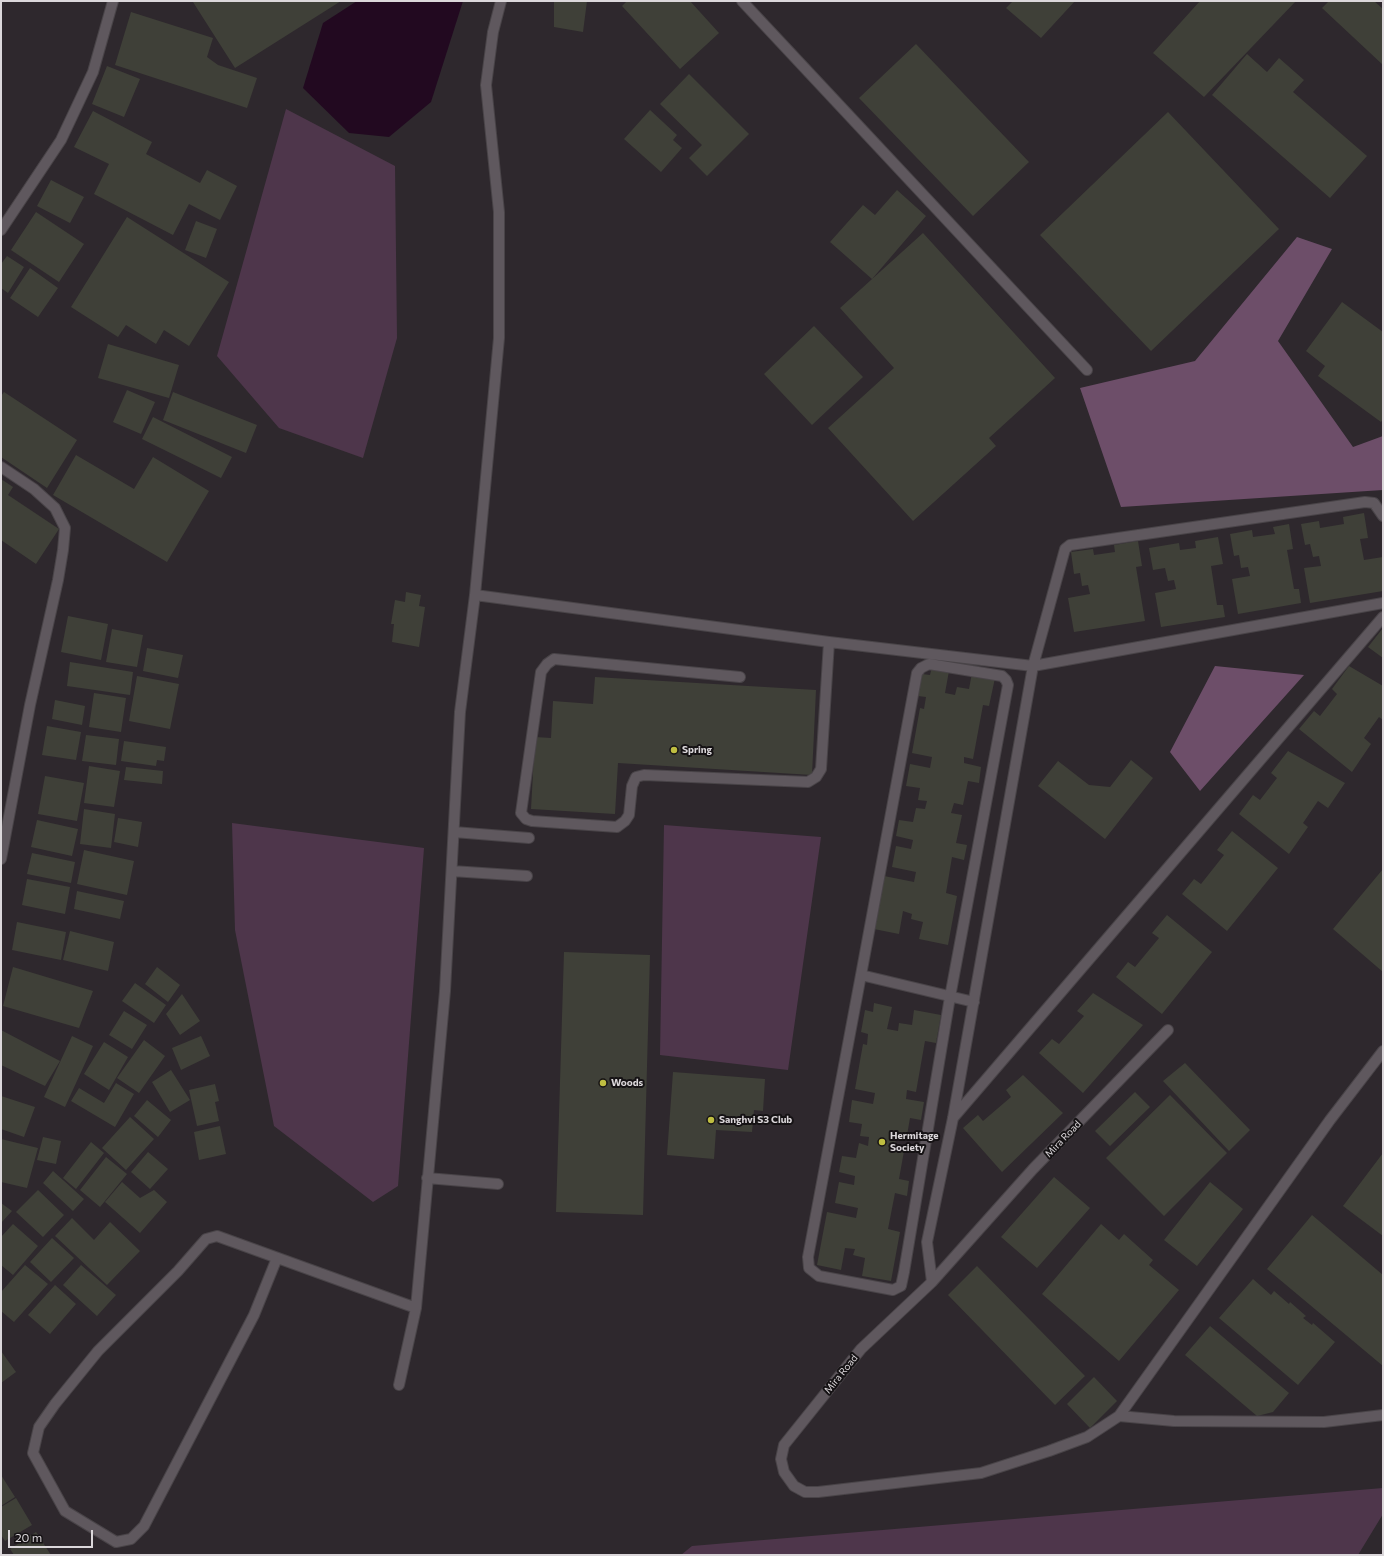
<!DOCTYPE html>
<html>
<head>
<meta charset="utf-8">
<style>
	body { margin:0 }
	#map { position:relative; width:1384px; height:1556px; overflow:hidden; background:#2e282d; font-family:Commissioner,sans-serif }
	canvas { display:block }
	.frame { position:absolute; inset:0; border:2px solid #dbd7da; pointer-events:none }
	.scale { position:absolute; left:8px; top:1530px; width:85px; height:18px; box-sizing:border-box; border:2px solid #dbd7da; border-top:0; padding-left:5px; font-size:12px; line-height:14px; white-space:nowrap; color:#dbd7da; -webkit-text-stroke:3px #151214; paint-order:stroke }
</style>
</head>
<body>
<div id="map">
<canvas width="1384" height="1556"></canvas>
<div class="frame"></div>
<div class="scale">20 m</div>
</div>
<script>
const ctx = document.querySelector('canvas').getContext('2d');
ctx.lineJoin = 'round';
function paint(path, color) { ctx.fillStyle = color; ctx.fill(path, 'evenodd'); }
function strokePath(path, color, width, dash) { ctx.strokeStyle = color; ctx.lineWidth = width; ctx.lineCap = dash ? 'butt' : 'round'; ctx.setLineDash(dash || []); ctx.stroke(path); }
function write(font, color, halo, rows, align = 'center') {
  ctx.font = font + ' Commissioner,sans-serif'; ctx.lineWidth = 4; ctx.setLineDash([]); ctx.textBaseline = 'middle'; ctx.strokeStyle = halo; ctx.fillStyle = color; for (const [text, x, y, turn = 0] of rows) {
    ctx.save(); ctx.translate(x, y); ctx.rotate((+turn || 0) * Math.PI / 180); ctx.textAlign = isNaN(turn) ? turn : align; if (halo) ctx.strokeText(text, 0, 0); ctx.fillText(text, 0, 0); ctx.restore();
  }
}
const green = new Path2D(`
	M286 109 395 166 397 338 363 458 279 428 217 356Z
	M232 823 424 848 398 1186 373 1202 274 1126 235 930Z
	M664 825 821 837 788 1070 660 1055Z
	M1383 1488V1514L1358 1555H681L692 1546Z`);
const forest = new Path2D(`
	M1297 237 1332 249 1278 341 1353 447 1383 436V490L1121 507 1080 388 1195 361Z
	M1215 666 1304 675 1200 791 1170 752Z`);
const water = new Path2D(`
	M357 1H463L431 102 389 137 349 133 303 88 323 23Z`);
const building = new Path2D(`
	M194 1H341L235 68 193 2Z
	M554 1H587L583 32 554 27Z
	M627 1H690L719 33 680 69 622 6Z
	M1013 1H1075L1041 38 1006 8Z
	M1200 1H1296L1204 97 1153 53Z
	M1329 1H1374L1383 9V65L1322 8Z
	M131 12 213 38 207 57 218 65 257 78 247 108 115 65Z
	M916 44 1029 162 973 216 859 98Z
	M1247 54 1267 72 1279 58 1304 80 1293 92 1367 156 1330 198 1212 95Z
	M107 66 140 79 124 117 92 104Z
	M689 74 749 134 707 176 689 158 702 145 660 104Z
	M650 110 677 135 673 140 682 148 661 172 624 139Z
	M93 111 152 142 146 154 200 183 207 170 237 186 220 220 189 204 173 235 94 194 109 164 74 147Z
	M1168 112 1279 229 1151 351 1040 235Z
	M51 180 84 197 70 223 37 206Z
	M897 190 926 216 872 279 830 242 863 205 875 215Z
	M36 212 84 244 59 282 11 250Z
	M127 217 229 282 189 346 164 330 156 344 126 325 118 337 71 307Z
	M196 221 217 229 206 258 185 250Z
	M923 233 1055 378 989 438 996 446 913 521 828 428 894 368 840 308Z
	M7 256 24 267 8 293 1 288V264Z
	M30 268 58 288 38 317 10 298Z
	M1342 302 1383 332V419L1381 422 1318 376 1325 366 1306 351Z
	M814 326 863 377 812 425 764 374Z
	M108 344 179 365 169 398 98 378Z
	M127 390 155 402 141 434 113 422Z
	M4 392 77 440 47 488 1 457V396Z
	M173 392 257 425 246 453 163 420Z
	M153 417 232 457 221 478 142 439Z
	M76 455 134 489 153 457 209 491 167 562 53 495Z
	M1 479 13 487 8 495 59 529 36 564 1 540Z
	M1364 513 1368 538 1360 539 1364 560 1383 557V591L1310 603 1304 568 1321 566 1319 556 1313 557 1310 544 1305 545 1301 524 1319 521 1320 528 1344 524 1343 517Z
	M1289 524 1293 549 1287 550 1294 589H1299L1301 603 1238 614 1232 579 1250 576 1248 567 1241 568 1239 555 1234 556 1230 534 1252 530 1253 537 1275 534 1273 527Z
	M1218 537 1223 564 1211 566 1217 605H1223L1225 617 1161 627 1155 593 1176 589 1174 580 1168 581 1165 568 1153 570 1149 548 1179 543 1180 550 1196 548 1195 541Z
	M1138 541 1142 566 1136 567 1145 621 1074 632 1068 598 1090 594 1088 585 1082 586 1080 573 1074 574 1071 552 1093 549 1094 555 1115 552 1114 545Z
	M406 592 421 595 419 606 425 607 419 647 392 642 394 624H391L395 600 405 602Z
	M68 616 108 624 101 660 61 652Z
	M1383 628V658L1368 647Z
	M112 629 143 635 137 667 106 662Z
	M147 648 183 655 178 678 143 671Z
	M70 662 133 672 130 695 67 686Z
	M1349 666 1383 686V720L1379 717 1364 738 1371 744 1352 772 1299 729 1314 711 1320 716 1337 694 1332 689Z
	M932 667 949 671 945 693 955 695 957 687 969 689 972 673 995 678 989 706 983 705 973 759 964 757V763L981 767 979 783 968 781 963 805 954 803 951 813 962 815 956 843 967 845 964 860 952 857 946 893 957 896 948 945 919 939 923 922 911 919 912 914 903 911 899 934 874 929 884 876 914 882 916 872 892 867 896 846 911 849 913 840 896 836 899 820 913 822 916 808 925 809 927 801 918 800 920 788 906 786 910 764 930 768 932 757 912 753 920 708 924 709 926 697 918 696 922 674 930 675Z
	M137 676 179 684 170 729 129 721Z
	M595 677 816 690 812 775 618 763 615 814 531 809 535 737 551 738 553 701 593 704Z
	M94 693 126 698 121 732 89 727Z
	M55 700 85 706 82 725 52 719Z
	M47 726 81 732 76 760 42 755Z
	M86 735 119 739 116 765 82 761Z
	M124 741 166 747 164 761 157 760 156 766 121 761Z
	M1288 751 1345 783 1328 808 1318 801 1303 823 1308 827 1289 854 1239 814 1253 795 1260 800 1277 778 1271 773Z
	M1131 760 1153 778 1105 839 1038 786 1058 761 1089 785 1110 787Z
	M89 766 120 771 114 807 84 803Z
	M126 767 163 771 162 784 124 780Z
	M45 776 84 783 77 821 38 814Z
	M84 809 115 814 111 848 80 844Z
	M118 818 142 822 138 847 114 842Z
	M37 820 78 829 72 856 31 847Z
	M1232 831 1278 868 1227 931 1182 894 1194 879 1201 884 1224 855 1217 850Z
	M84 850 134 861 127 895 77 884Z
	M32 853 75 862 71 883 27 874Z
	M1383 869V972L1333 929Z
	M27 879 70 887 65 914 22 905Z
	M77 891 124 901 120 919 74 909Z
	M1167 915 1212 952 1162 1014 1116 977 1128 962 1135 967 1159 938 1152 933Z
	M17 922 66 932 61 960 12 950Z
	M70 931 114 942 108 971 63 960Z
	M564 952 650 955 643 1215 556 1212Z
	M13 967 93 991 79 1028 3 1006Z
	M157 967 180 985 168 1002 145 984Z
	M135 983 166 1005 154 1023 122 1001Z
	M1093 993 1143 1025 1083 1093 1039 1053 1052 1039 1059 1044 1084 1016 1077 1011Z
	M182 994 200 1021 180 1035 166 1014Z
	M874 1003 892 1007 887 1029 898 1031 899 1023 912 1025 914 1010 941 1015 936 1043 925 1041 916 1092 907 1090 906 1099 924 1102 921 1120 910 1118 906 1141 896 1140 894 1149 904 1151 899 1179 909 1181 907 1196 895 1193 888 1229 900 1232 891 1281 862 1276 865 1258 853 1255 855 1249 845 1248 841 1270 817 1265 827 1212 856 1218 858 1208 835 1203 839 1182 854 1185 855 1176 839 1172 842 1156 856 1158 859 1143 868 1146 869 1137 860 1136 862 1124 849 1122 852 1100 873 1104 875 1093 855 1089 863 1044 867 1045 868 1034 861 1032 865 1010 873 1012Z
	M124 1011 147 1025 132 1049 109 1035Z
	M1 1030 60 1061 45 1086 1 1065Z
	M72 1036 93 1046 65 1107 44 1097Z
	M201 1036 210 1056 181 1070 172 1048Z
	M144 1040 165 1056 139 1093 117 1078Z
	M104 1042 128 1057 109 1090 84 1074Z
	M1185 1063 1250 1130 1229 1151 1163 1081Z
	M171 1070 190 1100 170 1112 152 1082Z
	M673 1072 765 1079 763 1111 754 1110 752 1132 716 1130 714 1159 667 1155Z
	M1023 1075 1063 1113 1002 1172 963 1128 978 1115 983 1121 1011 1097 1006 1090Z
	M116 1083 134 1094 115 1127 71 1101 79 1088 104 1103Z
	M215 1084 219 1101 215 1102 219 1121 197 1126 189 1090Z
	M1135 1092 1150 1107 1110 1146 1095 1131Z
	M1170 1095 1227 1153 1164 1216 1106 1158Z
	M1 1096 35 1107 24 1137 1 1129Z
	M147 1100 171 1120 158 1137 134 1116Z
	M130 1117 154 1139 126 1170 102 1148Z
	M220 1126 226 1154 199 1160 194 1132Z
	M43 1137 61 1141 56 1164 37 1160Z
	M1 1139 38 1148 27 1188 1 1182Z
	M91 1142 104 1153 76 1189 63 1178Z
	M148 1152 168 1169 150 1189 131 1172Z
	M1383 1153V1236L1343 1206Z
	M106 1157 127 1174 100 1207 80 1190Z
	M53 1171 84 1199 73 1211 43 1183Z
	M1054 1177 1090 1208 1037 1268 1001 1237Z
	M122 1182 140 1198 154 1190 167 1202 140 1233 105 1202Z
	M1210 1182 1243 1209 1197 1266 1164 1240Z
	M38 1190 64 1215 43 1237 16 1212Z
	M1 1203 12 1211 1 1223Z
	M1312 1215 1383 1275V1366L1267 1269Z
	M72 1218 94 1240 110 1222 140 1251 107 1285 55 1236Z
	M13 1224 38 1246 13 1275 1 1265V1237Z
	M1101 1224 1119 1240 1124 1234 1153 1260 1149 1265 1179 1290 1119 1361 1042 1294Z
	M52 1238 74 1258 51 1282 30 1262Z
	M25 1265 48 1284 14 1322 1 1311V1292Z
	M81 1265 116 1295 97 1316 63 1285Z
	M977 1266 1085 1376 1055 1405 948 1295Z
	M1253 1279 1271 1295 1274 1291 1289 1304 1290 1302 1306 1316 1303 1318 1312 1325 1313 1323 1335 1342 1298 1385 1219 1318Z
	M55 1285 76 1304 50 1334 28 1315Z
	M1210 1326 1289 1393 1273 1412 1257 1416 1185 1355Z
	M1 1351 16 1372 1 1383Z
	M1094 1377 1117 1401 1090 1428 1067 1404Z
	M1 1475 15 1497 1 1506Z
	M16 1498 32 1525 5 1541 1 1535V1507Z
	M36 1532 51 1555H14L10 1549Z`);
const minor = new Path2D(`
	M501 1 493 32 486 85 499 212V338L475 595 829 642 1033 666 1383 603
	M742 1 1087 370
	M1 230 61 140 93 72 113 1
	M1 467 34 489 55 508 65 528 63 550 58 580 30 705 1 859
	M740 677 554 659 547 664 541 672 521 813 526 819 532 821 617 827 625 821 629 815 632 786 636 777 644 775 808 782 816 777 821 769 829 642
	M454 832 529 838
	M452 871 527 876
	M861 975 808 1257 809 1268 819 1276 893 1290 901 1286 904 1272 950 997 1008 685 1006 680 1002 676 929 664 921 668 917 673 861 975 974 1002
	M1168 1030 1033 1169 932 1282 861 1349 784 1445 781 1459 784 1472 794 1486 805 1492H818L981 1473 1049 1451 1087 1437 1119 1416 1330 1120 1383 1051
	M953 1118 1383 617
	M427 1178 498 1184
	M277 1258 254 1315 144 1526 131 1539 116 1542 65 1511 33 1453 39 1427 55 1404 98 1351 178 1271 206 1239 217 1236 416 1308
	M932 1282 927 1242 953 1118 1033 666 1065 549 1070 545 1365 502 1374 503 1383 516
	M399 1385 416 1308 445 991 460 712 475 595
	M1119 1416 1174 1421 1324 1422 1383 1415`);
const markers = [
	[674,750,4,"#bfbe41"],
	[603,1083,4,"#bfbe41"],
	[711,1120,4,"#bfbe41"],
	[882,1142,4,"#bfbe41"]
];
const poiNames = [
	["Spring",682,750],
	["Woods",611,1083],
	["Sanghvi S3 Club",719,1120],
	["Hermitage",890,1136],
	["Society",890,1148]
];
const streetNames = [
	["Mira Road",1063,1139,-46],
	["Mira Road",841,1374,-51]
];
paint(green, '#4e364b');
paint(forest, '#6d4e69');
paint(water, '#220920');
paint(building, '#3f4038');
strokePath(minor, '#494448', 12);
strokePath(minor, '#5f585e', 10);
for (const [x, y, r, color] of markers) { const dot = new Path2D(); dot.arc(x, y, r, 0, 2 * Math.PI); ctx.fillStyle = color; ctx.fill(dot); strokePath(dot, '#151214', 1.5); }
write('bold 10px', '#dbd7da', '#151214', poiNames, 'left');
write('10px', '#dbd7da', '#151214', streetNames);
</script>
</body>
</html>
